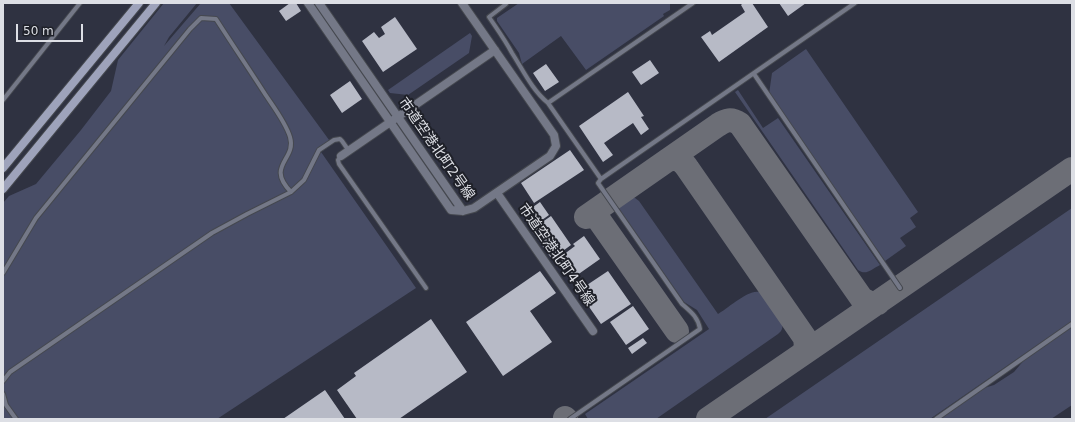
<!DOCTYPE html>
<html>
<head>
<meta charset="utf-8">
<style>
	body { margin:0 }
	#map { position:relative; width:1075px; height:422px; overflow:hidden; background:#282b33; font-family:"DejaVu Sans",sans-serif }
	canvas { display:block }
	.frame { position:absolute; inset:0; border:4px solid #dddfe5; pointer-events:none }
	.scale { position:absolute; left:16px; top:24px; width:67px; height:18px; box-sizing:border-box; border:2px solid #dddfe5; border-top:0; padding-left:5px; font-size:12px; line-height:14px; white-space:nowrap; color:#dddfe5; -webkit-text-stroke:3px #1f2129; paint-order:stroke }
</style>
</head>
<body>
<div id="map">
<canvas width="1075" height="422"></canvas>
<div class="frame"></div>
<div class="scale">50 m</div>
</div>
<script>
const ctx = document.querySelector('canvas').getContext('2d');
ctx.lineJoin = 'round';
function paint(path, color) { ctx.fillStyle = color; ctx.fill(path, 'evenodd'); }
function strokePath(path, color, width, dash) { ctx.strokeStyle = color; ctx.lineWidth = width; ctx.lineCap = dash ? 'butt' : 'round'; ctx.setLineDash(dash || []); ctx.stroke(path); }
function write(font, color, halo, rows, align = 'center') {
  ctx.font = font + ' "DejaVu Sans","Noto Sans JP",sans-serif'; ctx.lineWidth = 4; ctx.setLineDash([]); ctx.textBaseline = 'middle'; ctx.strokeStyle = halo; ctx.fillStyle = color; for (const [text, x, y, turn = 0] of rows) {
    ctx.save(); ctx.translate(x, y); ctx.rotate((+turn || 0) * Math.PI / 180); ctx.textAlign = isNaN(turn) ? turn : align; if (halo) ctx.strokeText(text, 0, 0); ctx.fillText(text, 0, 0); ctx.restore();
  }
}
const built = new Path2D(`
	M3 3H1072V419H3Z`);
const green = new Path2D(`
	M164 3H197L169 37 164 46 201 3H229L332 144 321 152 416 288 217 419H3V203L9 196 36 184 81 130 111 91 118 60Z
	M519 3H670V10L663 14 664 16 586 70 561 36 522 64 519 53 497 21V18Z
	M470 33 472 36 469 53 408 95 390 93 388 90Z
	M806 49 918 212 910 218 916 227 900 238 906 246 885 261 769 94 772 73Z
	M738 90 763 128 778 118 880 265C872 269 866 276 858 270L735 92Z
	M630 198H635L639 201 718 314C727 309 752 286 761 293 767 297 777 316 782 323 783 328 782 331 778 334L656 419H588L585 414 709 329 697 310 684 302 618 207Z
	M1072 208V321L930 419H765Z
	M1072 327V405L1051 419H940L984 388 994 385 1014 372 1025 359Z`);
const taxiway = new Path2D(`
	M668 160C677 157 683 161 688 169L805 338 806 347 803 353
	M599 208 597 216 599 220 677 331
	M586 217 718 125C726 120 731 118 740 124L862 299 870 303H878
	M565 418 566 419
	M708 419 1072 169`);
const building = new Path2D(`
	M290 3H296L301 11 286 21 279 11Z
	M743 3H752L768 27 719 62 701 37 710 31 712 35 745 12 741 5Z
	M779 3H806L788 16Z
	M395 17 417 49 383 72 362 41 374 32 379 38 385 34 381 27Z
	M650 60 659 73 641 85 632 72Z
	M546 64 559 82 545 91 533 73Z
	M350 81 362 99 342 113 330 95Z
	M628 92 644 116 641 117 649 129 641 135 633 123 604 143 613 155 603 162 579 126Z
	M570 150 584 170 534 203 521 183Z
	M540 202 549 215 542 220 533 207Z
	M551 216 571 245 552 259 531 230Z
	M584 236 600 259 573 278 559 258 575 246 573 244Z
	M540 271 556 293 530 311 552 342 503 376 466 322Z
	M608 271 631 304 601 324 578 291Z
	M633 306 649 329 626 345 610 322Z
	M431 319 467 372 399 419H357L337 390 356 376 354 373Z
	M643 338 647 343 632 354 628 348Z
	M325 390 345 419H283Z`);
const service = new Path2D(`
	M693 3 548 103 601 179 855 3
	M506 4 489 17C497 29 505 40 512 53 523 70 532 90 548 103
	M754 74 900 288
	M3 100 80 3
	M341 156 338 160 339 164 426 288
	M3 273 36 218 190 29 201 18 216 19C232 44 249 69 265 94 273 106 286 123 290 137 297 160 265 165 291 192
	M3 381 10 372 212 233 247 214 291 192 304 180 319 150 334 140 340 139 342 141 349 151
	M3 394 6 405 16 419
	M570 419 700 329C698 317 691 312 682 304L598 183 601 179
	M936 419 1072 324`);
const minor = new Path2D(`
	M497 193 593 331`);
const tertiary = new Path2D(`
	M308 3 451 210 463 211 474 208 550 156 556 146 554 135 462 3
	M319 3 463 211
	M341 156 495 50`);
const secondary = new Path2D(`
	M3 168 139 3
	M3 189 156 3`);
const streetNames = [
	["市道空港北町2号線",436,149,55],
	["市道空港北町4号線",556,255,55]
];
paint(built, '#2f3241');
paint(green, '#484d66');
strokePath(taxiway, '#6c6e76', 24);
paint(building, '#b7bac6');
strokePath(service, '#45484f', 6);
strokePath(minor, '#45484f', 10);
strokePath(tertiary, '#45484f', 10);
strokePath(secondary, '#45484f', 10);
strokePath(service, '#747887', 4);
strokePath(minor, '#747887', 8);
strokePath(tertiary, '#747887', 8);
strokePath(secondary, '#9ea3bb', 8);
write('14px', '#dddfe5', '#1f2129', streetNames);
</script>
</body>
</html>
